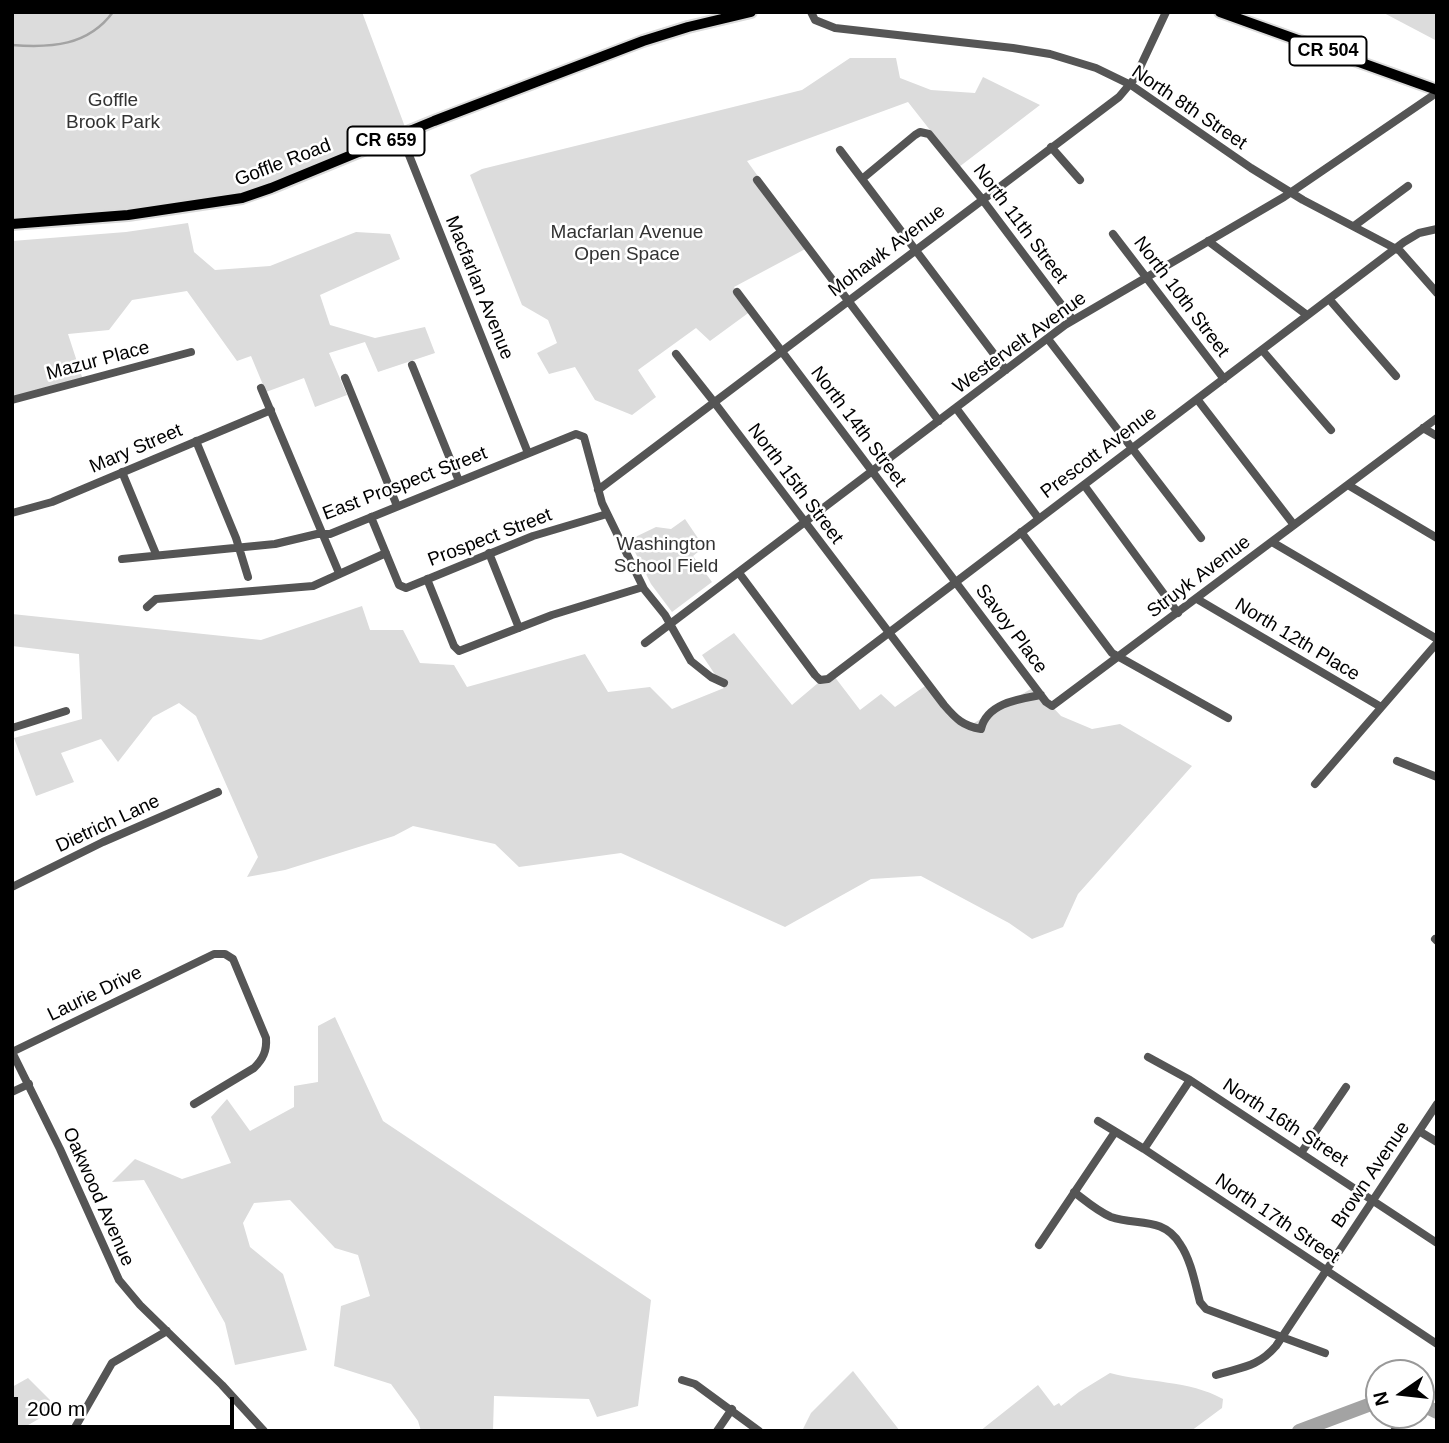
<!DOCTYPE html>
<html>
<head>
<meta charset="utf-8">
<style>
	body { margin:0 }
	#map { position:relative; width:1449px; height:1443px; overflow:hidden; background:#fff; font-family:Helvetica,sans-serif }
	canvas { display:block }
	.frame { position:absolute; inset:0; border:14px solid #000; pointer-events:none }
	.north { position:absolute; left:1365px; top:1359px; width:70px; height:70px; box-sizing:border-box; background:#fff; border:2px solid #999; border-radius:50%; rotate:256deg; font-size:19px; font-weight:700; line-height:28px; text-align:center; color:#000 }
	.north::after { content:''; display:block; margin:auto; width:24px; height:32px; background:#000; clip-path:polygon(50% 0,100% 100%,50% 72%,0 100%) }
	.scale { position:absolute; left:14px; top:1397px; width:220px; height:32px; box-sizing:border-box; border:4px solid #000; border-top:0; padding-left:9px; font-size:21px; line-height:24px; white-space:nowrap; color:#000; -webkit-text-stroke:5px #fff; paint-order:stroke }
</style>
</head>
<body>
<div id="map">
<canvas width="1449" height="1443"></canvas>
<div class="frame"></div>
<div class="north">N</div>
<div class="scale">200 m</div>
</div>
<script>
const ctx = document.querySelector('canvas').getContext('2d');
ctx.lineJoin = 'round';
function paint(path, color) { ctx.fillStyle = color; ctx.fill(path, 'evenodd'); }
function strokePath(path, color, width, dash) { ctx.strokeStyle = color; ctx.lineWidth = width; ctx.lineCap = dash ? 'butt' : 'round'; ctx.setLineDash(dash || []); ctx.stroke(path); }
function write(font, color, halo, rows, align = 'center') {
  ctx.font = font + ' Helvetica,sans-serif'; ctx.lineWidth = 5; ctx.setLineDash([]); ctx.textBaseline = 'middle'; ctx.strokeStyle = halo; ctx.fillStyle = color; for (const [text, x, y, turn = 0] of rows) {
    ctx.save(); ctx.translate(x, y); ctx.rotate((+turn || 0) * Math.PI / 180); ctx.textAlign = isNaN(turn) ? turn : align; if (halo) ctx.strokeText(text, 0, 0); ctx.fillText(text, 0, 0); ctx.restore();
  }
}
const green = new Path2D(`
	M12 12H362L405 127 266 184 225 196 99 214 12 219Z
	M1382 12H1437V41Z
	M850 58H896L900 78 931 90 975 93 983 77 1040 105 959 167 908 102 747 161 809 247 734 287 751 311 710 341 696 328 638 370 656 397 632 415 595 400 575 367 549 374 537 353 557 343 548 320 522 305 470 175 482 169 802 90Z
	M188 223 194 252 215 270 270 266 356 232 390 234 400 259 320 295 330 325 375 338 425 327 435 353 378 372 365 342 329 353 347 395 315 407 304 378 266 392 251 356 237 361 187 291 132 300 109 330 68 334 83 380 12 397V241L126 232Z
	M685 519 704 547 693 556 712 582 672 612 651 584 629 540 656 527 671 529Z
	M362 606 370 630H403L420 663 454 665 467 687 585 654 608 692 650 687 672 709 724 688 702 655 734 633 792 705 831 672 860 710 881 694 895 707 928 684 969 726 1034 687 1061 716 1092 729 1120 724 1192 766 1078 894 1063 927 1032 939 1009 923 921 876 871 879 785 927 621 853 519 867 495 844 413 826 394 836 285 870 247 877 258 857 196 716 179 703 153 717 118 762 101 739 61 753 74 782 36 796 14 738 82 719 79 654 12 646V614L261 640Z
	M335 1017 383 1121 651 1300 638 1406 597 1417 589 1399 494 1396 493 1431H421L418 1421 391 1384 334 1366 341 1306 370 1296 358 1255 335 1248 290 1200 254 1203 243 1223 250 1247 283 1274 307 1350 235 1365 225 1323 144 1180 112 1182 135 1159 182 1179 231 1163 211 1117 227 1099 250 1131 294 1107V1086L318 1082V1026Z
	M853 1371 900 1431H802L811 1413Z
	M1110 1373C1147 1383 1189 1380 1223 1399L1222 1408 1191 1431H980L1038 1385 1054 1406 1059 1403 1061 1406 1079 1392Z
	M28 1378 50 1400 42 1417 18 1431H12V1387Z`);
const stream = new Path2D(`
	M12 45C51 48 88 46 113 12`);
const river = new Path2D(`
	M1421 1404 1437 1412
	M1299 1431 1379 1401`);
const minor = new Path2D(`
	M811 12 815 20 835 28 1013 48 1050 54 1096 68 1131 85 1251 168 1303 200 1400 251 1437 293
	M401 135 528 453
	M1051 147 1080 180
	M840 150 1006 370
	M862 179 915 135 920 132 929 134 982 199 1073 320
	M757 180 939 421
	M1354 226 1408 186
	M1113 234 1224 379
	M1208 241 1307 315
	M737 292 1046 702 1052 706 1437 418
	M1329 299 1396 376
	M1048 339 1201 538
	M1262 350 1331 430
	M676 354 714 402 944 705C956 719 963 726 981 729 987 703 1019 699 1041 695
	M412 365 459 481
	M345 378 397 506
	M261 388 339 573
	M1197 399 1294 525
	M12 400 191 352
	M956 408 1039 519
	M1423 428 1437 436
	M196 441 236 538 248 577
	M122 472 156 554
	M1084 485 1178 613
	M1348 485 1437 538
	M598 490 1119 97 1135 78 1166 12
	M12 513 52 502 271 410
	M371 517 399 585 406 588 533 536 607 514
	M1021 532 1112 653 1228 718
	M1272 542 1437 639
	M489 553 519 628
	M122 559 275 544 317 534H330L576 434 584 437 602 503 644 589 665 615 691 661 711 677 724 683
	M739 573 815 675 820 680 828 679 1404 242 1419 233 1437 229
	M427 579 454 646 459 651 552 615 643 587
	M1197 599 1381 707
	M147 607 156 599 313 586 386 553
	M645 643 1065 325 1284 197 1432 96
	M12 728 66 711
	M1397 761 1437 777
	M1315 784 1437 643
	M12 887 103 842 218 792
	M1435 939 1437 941
	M12 1052 60 1149 119 1280 140 1305 222 1385 264 1431
	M12 1052 214 954H225L233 959 266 1038C267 1051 263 1059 254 1068L194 1104
	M1148 1057 1190 1080 1437 1243
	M12 1092 29 1084
	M1098 1121 1144 1149 1437 1344
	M1419 1131 1437 1142
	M1144 1149 1190 1080
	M1301 1153 1346 1087
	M1074 1192C1086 1201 1097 1211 1111 1217 1136 1226 1163 1216 1180 1244 1191 1260 1195 1283 1200 1302L1206 1309 1325 1353
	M1039 1245 1115 1132
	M1216 1375C1242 1367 1258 1367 1276 1346L1437 1104
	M682 1380 695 1384 759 1431
	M73 1431 112 1363 167 1331
	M717 1431 732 1409
	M1394 1431 1396 1429`);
const major = new Path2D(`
	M1220 12 1437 90
	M12 224 128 215 242 198 271 188 434 121 643 41 688 27 751 12`);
const shields = [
	[1328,51,77],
	[386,141,77]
];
const shieldNames = [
	["CR 504",1328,51],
	["CR 659",386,141]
];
const parkNames = [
	["Goffle",113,101],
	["Brook Park",113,123],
	["Macfarlan Avenue",627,233],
	["Open Space",627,255],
	["Washington",666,545],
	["School Field",666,567]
];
const streetNames = [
	["North 8th Street",1189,108,34],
	["Goffle Road",283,163,-21],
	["North 11th Street",1020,224,53],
	["Mohawk Avenue",887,251,-37],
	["Macfarlan Avenue",479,288,68],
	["North 10th Street",1181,297,53],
	["Westervelt Avenue",1020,343,-36],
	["Mazur Place",98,361,-15],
	["North 14th Street",858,427,53],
	["Mary Street",136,449,-23],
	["Prescott Avenue",1099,453,-37],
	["East Prospect Street",405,484,-21],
	["North 15th Street",795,484,53],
	["Prospect Street",490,538,-21],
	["Struyk Avenue",1199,577,-37],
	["Savoy Place",1011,629,53],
	["North 12th Place",1297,640,31],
	["Dietrich Lane",108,824,-25],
	["Laurie Drive",95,994,-26],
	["North 16th Street",1285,1123,33],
	["Brown Avenue",1371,1175,-56],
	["Oakwood Avenue",98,1197,66],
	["North 17th Street",1277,1219,34]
];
paint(green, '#dcdcdc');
strokePath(stream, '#a3a3a3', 2.5);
strokePath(river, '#a3a3a3', 14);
strokePath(major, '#dbdbdb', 14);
strokePath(minor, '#555', 8);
strokePath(major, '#000', 10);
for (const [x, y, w] of shields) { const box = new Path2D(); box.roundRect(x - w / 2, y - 14.5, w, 29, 5); ctx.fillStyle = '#fff'; ctx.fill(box); strokePath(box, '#000', 2); }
write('bold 18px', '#000', null, shieldNames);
write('19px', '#333', '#fff', parkNames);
write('19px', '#000', '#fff', streetNames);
</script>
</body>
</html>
